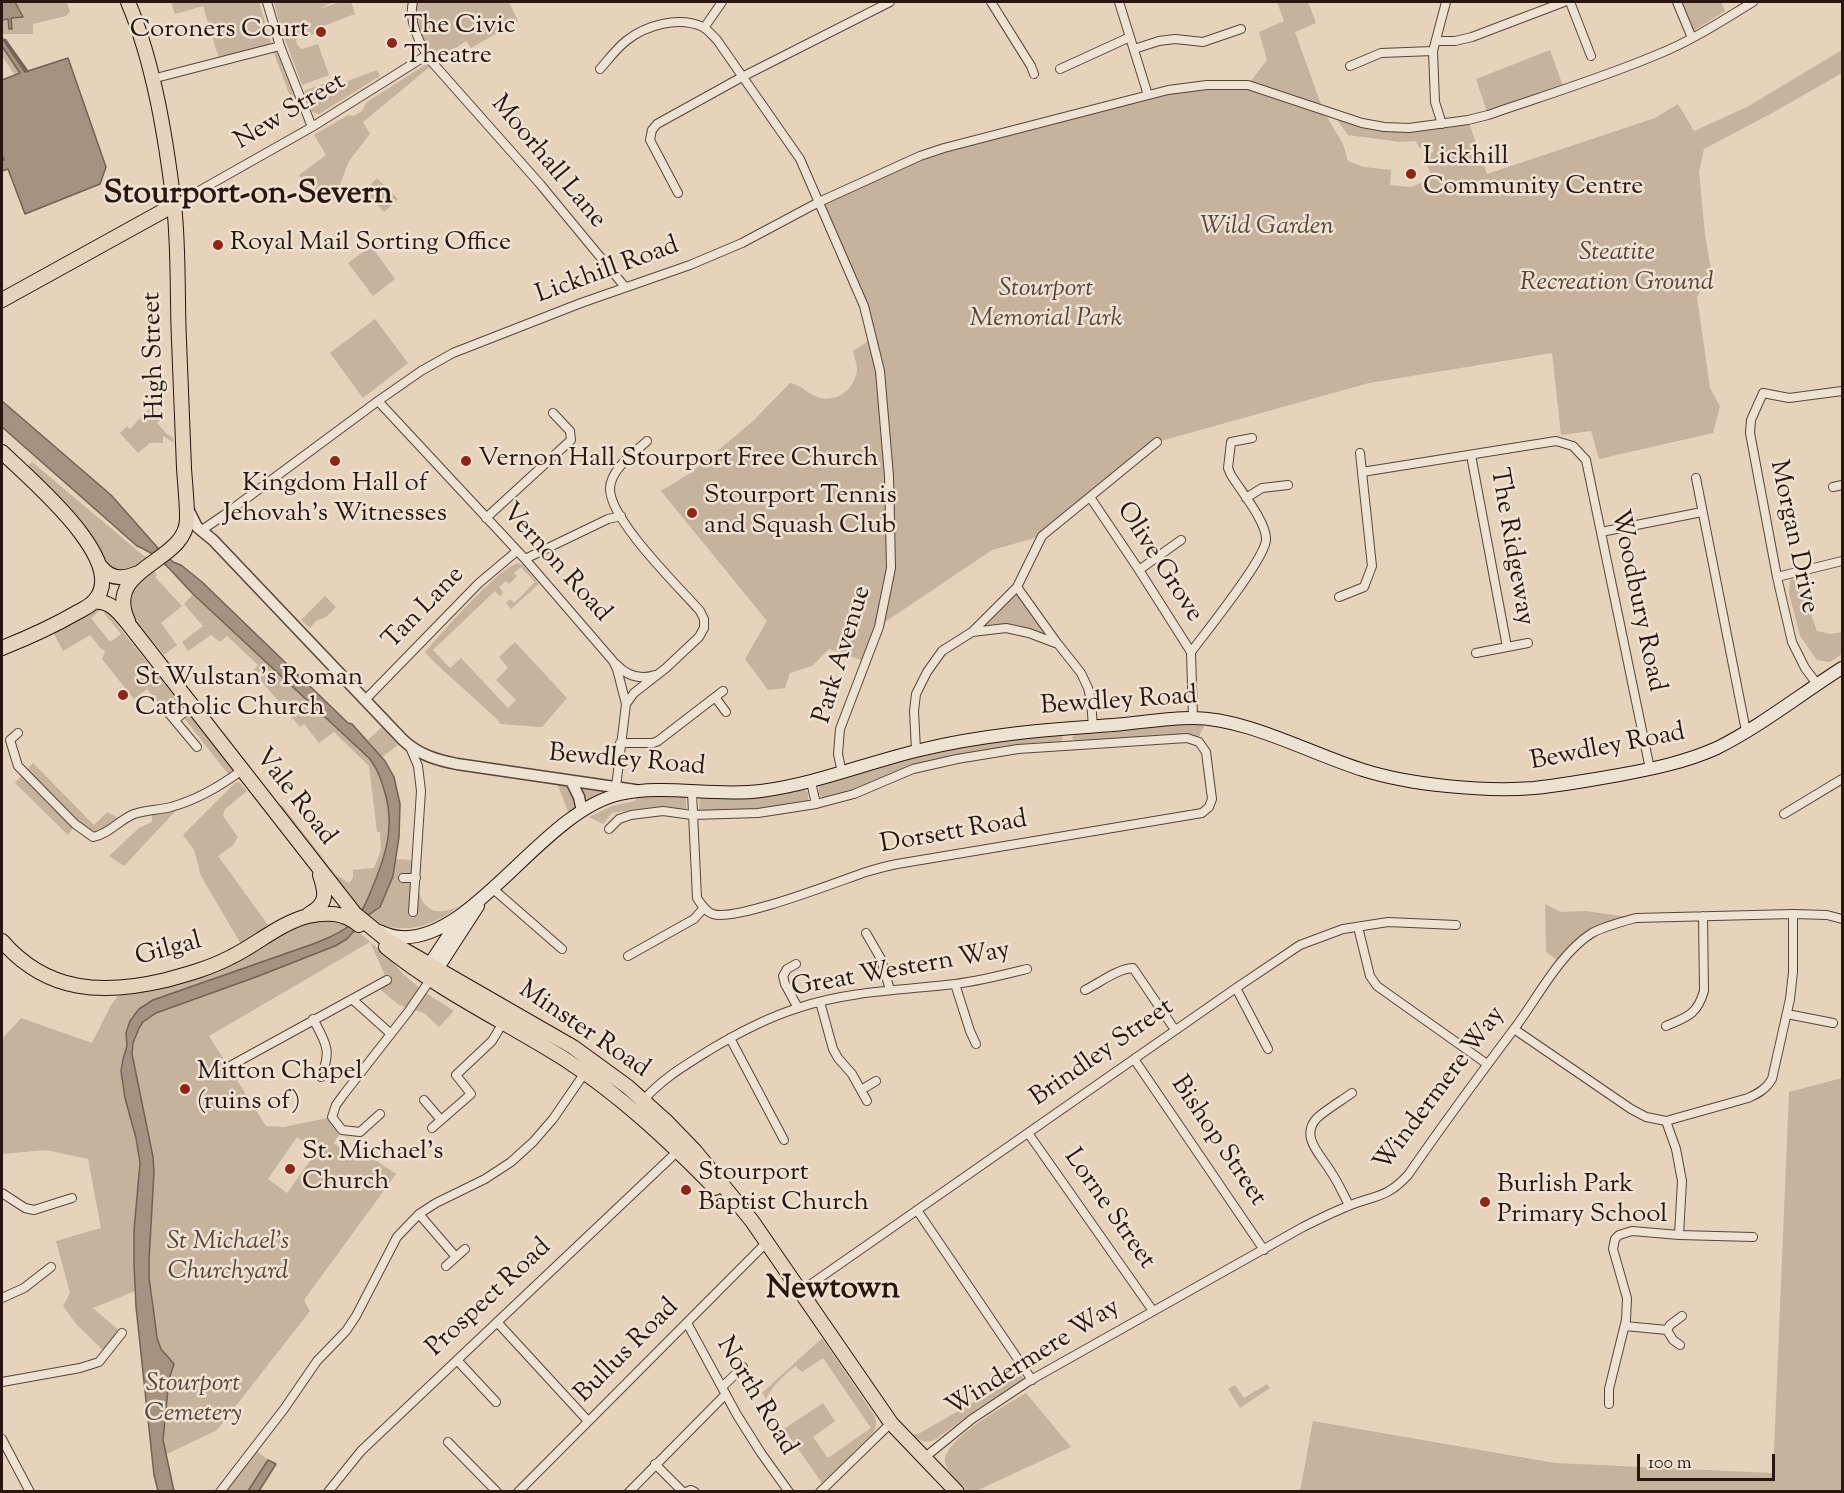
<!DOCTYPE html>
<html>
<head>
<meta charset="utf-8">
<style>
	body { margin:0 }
	#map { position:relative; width:1844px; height:1493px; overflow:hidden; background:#e5d3bb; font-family:"Sorts Mill Goudy",serif }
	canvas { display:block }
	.frame { position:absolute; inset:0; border:3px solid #29160f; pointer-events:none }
	.scale { position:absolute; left:1637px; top:1454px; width:138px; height:27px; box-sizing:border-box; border:3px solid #29160f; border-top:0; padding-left:8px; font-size:18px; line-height:21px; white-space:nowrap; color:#29160f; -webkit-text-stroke:4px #eee2d3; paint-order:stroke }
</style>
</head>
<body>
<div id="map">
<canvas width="1844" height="1493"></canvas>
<div class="frame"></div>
<div class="scale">100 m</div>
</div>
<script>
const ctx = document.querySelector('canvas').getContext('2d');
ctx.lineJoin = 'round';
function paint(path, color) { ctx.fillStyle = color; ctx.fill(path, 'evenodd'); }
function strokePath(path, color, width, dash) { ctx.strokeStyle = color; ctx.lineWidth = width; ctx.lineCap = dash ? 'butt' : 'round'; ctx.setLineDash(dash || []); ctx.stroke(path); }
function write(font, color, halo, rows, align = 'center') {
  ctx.font = font + ' "Sorts Mill Goudy",serif'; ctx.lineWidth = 5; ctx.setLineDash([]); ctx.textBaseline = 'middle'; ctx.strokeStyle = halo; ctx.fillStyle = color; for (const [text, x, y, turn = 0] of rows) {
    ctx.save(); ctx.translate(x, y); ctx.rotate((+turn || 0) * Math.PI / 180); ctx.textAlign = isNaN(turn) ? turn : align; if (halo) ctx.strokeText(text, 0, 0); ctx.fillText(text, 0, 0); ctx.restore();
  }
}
const green = new Path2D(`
	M15 2H67L70 12 66 16 33 24V34H2V20L8 19 12 29 11 18 23 17Z
	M171 2H259L271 42 268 45 219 59 203 6 175 14Z
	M274 2H333L319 9 341 2H351L355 14 313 30 314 34 308 37 301 35 296 40 297 45 302 49 318 44 329 75 302 85 280 26Z
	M413 2H509L518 21 471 48 466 41 438 60 363 122 370 134 349 161 334 200 316 198 299 175 326 155 314 135 348 115 354 116 362 111 367 102 431 61 419 39Z
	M1277 2H1308L1316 23 1295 32 1323 110 1343 144 1348 161 1364 167 1391 170 1390 185 1411 187 1433 178 1426 163 1430 159 1428 155 1434 151 1431 145 1419 148 1416 141 1400 142 1348 135 1332 113 1384 127 1468 120 1487 174 1655 118 1678 104 1694 131 1747 107 1842 50V73L1774 112 1704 149 1699 172 1705 234 1711 270 1697 297 1710 388 1720 406 1713 433 1599 459 1591 431 1561 435 1552 353 1369 383 1157 442 1042 536 992 550 879 626 867 662 829 649 812 666 790 673 785 688 768 690 745 659 767 621 661 491 692 472 752 422 790 383C802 385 809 395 820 398 838 402 856 388 857 369 857 363 854 357 853 351L873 338 819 202 920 156 1168 90 1248 85 1267 60 1259 32 1284 21Z
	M1677 2H1721L1725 11 1695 30 1692 38Z
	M2 46 20 73 15 75 2 56Z
	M1550 50 1564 89 1488 115 1476 79Z
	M273 51 277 52 280 55 300 110 296 112Z
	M377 70 380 76 319 114 312 112 304 91 332 81 334 86Z
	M377 178 398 199 384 212 364 191Z
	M371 246 395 279 373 296 348 263Z
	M375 319 408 363 363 398 330 353Z
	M149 409 160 420 157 423 166 433 173 438 174 443 163 436V443H150L138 453 120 433 127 426 130 429Z
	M32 462 144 556 148 557 130 570 121 571 120 569H113L108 564 85 527 74 514 26 468Z
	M518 563 523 565 539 584 511 609 506 603 510 599 514 603 535 582 521 567 514 573 517 576 509 584 506 581 499 587 503 593 500 596 495 591 433 650 450 668 461 658 508 708 516 700 496 680 508 668 499 657 515 642 567 698 542 727 500 724 498 720 434 662 425 652C441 634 499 567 518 563Z
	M154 571 157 575 155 577 182 606 161 623 177 645 164 655 134 618 130 605 135 586Z
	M1798 578 1817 631 1831 634 1842 632V654L1830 662 1817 660 1800 636 1789 594 1790 580Z
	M1017 587 1058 644 1006 628 972 632Z
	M193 594 361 749C398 788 394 836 375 882 371 891 368 904 362 912L355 904 280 806 282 805 335 874 349 883 353 878V870L374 868 381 850 380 832H377L369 766 334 732 319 743 304 724 300 727 253 671 258 665 227 636 220 642 211 635 188 651 182 642 203 626 184 604Z
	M325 596 336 607 326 617 316 621 310 628 301 620Z
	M96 607 102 609 91 618 110 642 121 634 104 613 106 611 183 707V710L178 711 170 702 162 708 147 689 134 699 102 659 105 651 101 649 90 635 63 651 53 632Z
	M189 714 232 769V772L228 774 184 718Z
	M1206 721 1198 739 1076 742 1072 738 1075 732Z
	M382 727 398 745 382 757 368 740Z
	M1060 734 1063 738 1061 742 1018 746 956 757 854 792 825 799 818 794 819 786 917 754 973 742Z
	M33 763 94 825 107 812 122 820 93 837 75 825 68 835 15 783Z
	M239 782 247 791 225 809 223 816 238 837 233 845 218 856 271 929 242 946 201 876 194 850 183 835 235 783Z
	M557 783 566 784 575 801V808L569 814Z
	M580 786 604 790V791L585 802Z
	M802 788 808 793V802L758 811 699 810 700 795Z
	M640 793 686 795V810L666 806 636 809 612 813 603 824 589 817 612 806 635 801Z
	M184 802 124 866 109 856 139 828 152 822V811Z
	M396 859 413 860 411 874H400V880L407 882 411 885 417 912 419 892C425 914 441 915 459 906 433 928 395 938 367 916L380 907 393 876Z
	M1545 904 1561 912 1585 911 1636 918 1604 928 1561 963 1546 952Z
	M329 917 350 925 327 939 313 944 153 1000 147 1004 126 1040C128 1051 121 1060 121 1072 123 1102 138 1131 139 1162 140 1183 136 1205 135 1226 133 1248 134 1269 135 1291L93 1308 122 1333 106 1353 77 1325 63 1306 70 1293 56 1241 101 1228 88 1159 46 1150 2 1154V1039L21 1018 92 1043 111 1005 118 996 157 988 257 949 298 925Z
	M356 930 387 956 403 974 423 991 454 1011 439 1027 424 1013 399 1005 381 990 387 980 370 942 209 1036 266 1126 284 1127 332 1117 342 1130 334 1143 356 1160 363 1152 396 1174 304 1300 310 1311 217 1430 167 1454 157 1435 147 1328V1172L137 1079 132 1054 133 1043 139 1028 143 1022 156 1013 256 977 335 946ZM297 1137 317 1151 287 1193 268 1179Z
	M1842 1078V1491H1300L1313 1421 1555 1463 1773 1473 1789 1092Z
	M822 1338 874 1415C877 1422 877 1428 872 1434L822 1483 784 1429 823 1403 835 1421 813 1437 828 1458 871 1428 823 1358 802 1372 796 1366C784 1375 773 1385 766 1399L762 1393Z
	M1021 1375 1024 1379 977 1409 936 1439C926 1444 919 1441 912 1435L920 1433Z
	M1267 1384 1270 1388 1240 1408 1228 1389 1235 1385 1244 1398Z
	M1026 1393 1071 1447 976 1491H969C961 1484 947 1474 945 1462 943 1439 1008 1404 1026 1393Z
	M253 1448 268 1460 248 1491 220 1492Z`);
const water = new Path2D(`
	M2 2H15L23 17 11 18 12 29H9L8 19 2 20Z
	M2 38 25 72 68 58 106 167 100 184 25 214 8 169 2 171V161L4 160 2 154V80L20 73 2 46Z
	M2 401 111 495 157 547 173 562 181 565 202 582 348 723 352 724 385 761 394 777 400 804 399 837 393 876 380 907 367 916 347 939 335 946 256 977 156 1013 143 1022 139 1028 133 1043 132 1054 153 1157 154 1172 149 1260V1278L154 1314 157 1338 161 1349 174 1364 169 1379 163 1440 174 1491H158L154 1475 136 1307 134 1264V1230L140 1163 136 1138 125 1098 121 1071 123 1059 127 1046 126 1033 130 1021 139 1009 153 1000 313 944C325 939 340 934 350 925 362 915 367 900 373 886 388 850 396 821 382 783 379 774 375 765 369 758L193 594C175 576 161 555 137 546L2 427Z
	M268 1460 276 1464 259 1491H248Z`);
const stream = new Path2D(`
	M5 40 27 71`);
const minor = new Path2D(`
	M267 2 280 46 312 127
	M413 2C408 21 420 45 431 61L540 184 625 287
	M991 2 1031 66 1034 74
	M1119 2 1148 95
	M1570 2 1591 56
	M1677 2 1692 38
	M704 28 722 2
	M1436 41H1455L1472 37 1564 2
	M1134 49 1159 41 1175 39 1203 42 1241 29
	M1350 66 1381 53 1433 51
	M600 69C608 60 616 49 626 41 646 25 678 16 703 27 708 30 713 36 717 40L800 159 864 306 880 371 889 476 891 568 879 627 840 729 838 754 842 773
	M1060 69 1130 37
	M152 79 280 46
	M1442 124 1435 102 1433 51 1446 2
	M678 193 650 140 652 130 657 124 742 77 890 2
	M174 205 312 127 427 55
	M378 401 525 559 613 661 617 669 626 704 616 787
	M1471 455 1507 647
	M1362 472 1556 441 1573 446 1586 460 1650 769
	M1696 478 1746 731
	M1833 487 1842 485
	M1090 497 1139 570 1191 652 1193 718
	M1246 498 1262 488 1288 485
	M486 518 571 440 570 431 553 413
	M202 530 224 515 378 401 421 371 453 353 581 303 690 265 742 243 819 202 920 156 944 148 1168 90 1207 85H1248L1362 123 1384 127 1409 128 1468 120 1488 115C1546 95 1605 77 1661 53 1693 40 1723 20 1753 2
	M1601 532 1702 512
	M525 559 608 519 621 516
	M1139 570 1181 540
	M1777 577 1842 561
	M1017 587 1057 643
	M1339 597 1364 587 1372 566 1360 453
	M972 632 1017 587 1042 536 1157 442
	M1191 652C1205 633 1265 559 1266 540 1267 522 1240 490 1231 475L1228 468 1231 442 1252 438
	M1476 653 1528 643
	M616 664C627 676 640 680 655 675
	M1817 684 1805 668 1792 642 1777 577 1750 433 1751 420 1763 393 1789 398 1842 391
	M715 697 726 712
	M365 700 479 583 517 551
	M626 704 634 693 666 668 699 637 704 628V619L700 611C678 586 609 519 610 488 611 469 634 453 647 441
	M167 711 197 747
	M175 720 192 706
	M18 733 10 740 18 766 75 824 93 837C109 834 119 820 134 814 146 810 159 810 171 807 196 800 222 785 242 770
	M620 743H653L658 741 723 691
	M410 747 418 766 421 791 413 912
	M916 750 914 711 916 694 927 672 942 651 972 632 1006 628 1029 633 1058 644 1081 673 1088 688 1091 700 1093 727
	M811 782 816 804
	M1784 814 1842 779
	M609 829 619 819 631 815 663 811 692 815 758 813 816 804 854 794 913 769 957 759 1018 749 1187 738 1199 742 1206 752 1212 799 1209 807 1202 813 897 864C887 866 876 869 866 872 839 881 735 922 713 914 706 912 701 904 697 898L692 792
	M403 878H416
	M492 888 562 949
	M1358 927 1370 976 1377 986 1487 1064
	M866 933 881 959 890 990
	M628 956 694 919 704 908
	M796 964 787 969 783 976 785 984 798 1008
	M955 984 970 1031 976 1044
	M1236 988 1268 1049
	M1085 990C1101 982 1117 969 1133 968L1175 1030
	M352 999 391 1034
	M820 1002 833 1049 838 1058 852 1074 867 1101
	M1787 1014 1833 1023
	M313 1019C326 1043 332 1050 321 1077
	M1666 1026C1687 1017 1697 1015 1704 991L1703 916
	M1514 1029 1631 1109 1646 1117 1666 1121 1748 1098C1759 1093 1766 1089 1772 1079L1790 999 1793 972V914
	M730 1038 784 1140
	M1134 1059 1264 1250
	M230 1066 387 980
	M861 1090 876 1081
	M424 1100 441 1120
	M640 1104C659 1081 682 1067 708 1051 736 1034 766 1018 798 1008 847 991 904 990 955 984 980 981 1003 975 1027 969
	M380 1114 360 1132 342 1130 332 1117 336 1105 344 1094 408 1012 430 980
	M1666 1121 1676 1149 1682 1181 1679 1235
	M432 1128 471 1094 456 1075 492 1041 504 1021
	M1028 1133 1153 1311
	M2 1193 25 1208 34 1210 72 1198
	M1349 1205C1343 1194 1338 1182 1331 1172 1322 1156 1299 1137 1317 1118 1327 1109 1341 1101 1352 1093
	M917 1210 1032 1380
	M419 1214 456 1257
	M446 1266 465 1249
	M801 1291 1236 988 1300 945 1343 929 1388 922 1456 925
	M2 1298 24 1288 51 1267
	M497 1322 588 1421
	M687 1323 737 1415 761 1453 789 1492
	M1625 1326 1667 1330
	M1680 1345 1673 1340 1667 1330 1670 1325 1682 1316
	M457 1360 496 1402
	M2 1382 80 1368 99 1362 122 1333
	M722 1387 743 1367
	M1609 1404V1389L1626 1320 1627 1298 1613 1249 1615 1239 1619 1235 1632 1231 1679 1235 1753 1237
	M2 1439 30 1492
	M448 1442 497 1492
	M924 1458 972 1419 1029 1381 1303 1227C1317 1220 1331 1213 1346 1207 1373 1195 1385 1200 1408 1175 1442 1126 1478 1077 1514 1029 1537 999 1559 954 1592 933 1605 926 1621 922 1636 918L1793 914 1827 915 1842 919
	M655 1464 683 1492
	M220 1492 284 1409 317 1361 346 1331 356 1316 397 1237 419 1214 436 1203 485 1179 511 1162 533 1142 553 1119 586 1071
	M328 1492 361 1451 680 1149
	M518 1492 767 1242
	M629 1492 725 1395
	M686 1492 691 1490 695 1492
	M820 1492 891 1423`);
const tertiary = new Path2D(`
	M188 509 197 527 213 540 403 740C419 755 437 760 457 764L635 790
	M571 781 579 797 582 811`);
const secondary = new Path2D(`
	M379 931C386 934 393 937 401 937 473 942 543 811 620 794 665 784 714 797 761 791 815 784 866 763 920 750 985 734 1047 730 1113 725 1139 723 1166 718 1191 718 1245 717 1311 754 1363 770 1410 785 1485 792 1534 788 1562 785 1591 780 1619 775 1652 769 1686 762 1717 748 1761 726 1801 694 1842 668
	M425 971 460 918
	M432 977 478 906`);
const primary = new Path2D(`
	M2 300 174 205
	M2 452C27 477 130 561 95 600 91 606 83 609 76 613 52 627 27 638 2 648
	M101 567C111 580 124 579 138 573
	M94 602C111 600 120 614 130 626L355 914 387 940 573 1047 628 1087 668 1123 695 1151 752 1221 891 1423 957 1492
	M128 621C102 566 189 563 187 517 187 501 185 484 184 468 182 425 181 383 179 341 177 296 179 249 174 205 166 139 154 63 128 2
	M309 914C328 904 326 893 320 875
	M2 941C47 993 103 995 166 980 188 974 210 968 231 957 256 945 280 923 308 916 327 912 343 912 359 925
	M386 947C440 991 504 1021 563 1058 619 1094 668 1140 715 1188`);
const markers = [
	[321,32,6,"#8f2418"],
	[392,43,6,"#8f2418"],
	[1411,174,6,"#8f2418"],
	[218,245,6,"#8f2418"],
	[335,461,6,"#8f2418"],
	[466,461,6,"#8f2418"],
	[692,513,6,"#8f2418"],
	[123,695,6,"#8f2418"],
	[185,1089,6,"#8f2418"],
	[290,1169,6,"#8f2418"],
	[686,1190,6,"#8f2418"],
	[1485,1202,6,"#8f2418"]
];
const poiNames = [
	["The Civic",404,28],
	["Theatre",404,58],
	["Coroners Court",309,32,"right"],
	["Lickhill",1423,159],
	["Community Centre",1423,189],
	["Royal Mail Sorting Office",230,245],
	["Vernon Hall Stourport Free Church",478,461],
	["Kingdom Hall of",335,486,"center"],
	["Jehovah's Witnesses",335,516,"center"],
	["Stourport Tennis",704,498],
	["and Squash Club",704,528],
	["St Wulstan's Roman",135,680],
	["Catholic Church",135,710],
	["Mitton Chapel",197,1074],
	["(ruins of)",197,1104],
	["St. Michael's",302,1154],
	["Church",302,1184],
	["Stourport",698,1175],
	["Baptist Church",698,1205],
	["Burlish Park",1497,1187],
	["Primary School",1497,1217]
];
const streetNames = [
	["New Street",291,113,-31],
	["Moorhall Lane",547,163,50],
	["Lickhill Road",608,272,-20],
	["High Street",156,356,-92],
	["Morgan Drive",1792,537,78],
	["The Ridgeway",1510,547,80],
	["Olive Grove",1158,563,57],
	["Vernon Road",555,564,48],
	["Woodbury Road",1636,601,78],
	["Tan Lane",425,609,-46],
	["Park Avenue",844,655,-73],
	["Bewdley Road",1119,703,-4],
	["Bewdley Road",1608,749,-11],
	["Bewdley Road",627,762,5],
	["Vale Road",294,798,52],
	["Dorsett Road",954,834,-10],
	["Gilgal",169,951,-15],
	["Great Western Way",901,971,-10],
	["Minster Road",583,1031,34],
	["Brindley Street",1103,1054,-35],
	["Windermere Way",1441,1090,-53],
	["Bishop Street",1217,1142,56],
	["Lorne Street",1108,1210,55],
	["Prospect Road",490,1299,-43],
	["Bullus Road",628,1352,-45],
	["Windermere Way",1034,1359,-32],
	["North Road",755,1397,59]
];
const parkNames = [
	["Wild Garden",1267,229],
	["Steatite",1617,255],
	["Recreation Ground",1617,285],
	["Stourport",1046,291],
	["Memorial Park",1046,321],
	["St Michael's",228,1244],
	["Churchyard",228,1274],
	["Stourport",193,1386],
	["Cemetery",193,1416]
];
const districtNames = [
	["Stourport-on-Severn",248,197],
	["Newtown",833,1292]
];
paint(green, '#c5b39e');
paint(water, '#a59381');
strokePath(water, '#736153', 1.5);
strokePath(stream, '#736153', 3);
strokePath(minor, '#58453a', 10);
strokePath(tertiary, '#58453a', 13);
strokePath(secondary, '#29160f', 14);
strokePath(primary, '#29160f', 16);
strokePath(minor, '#eee2d3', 8);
strokePath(tertiary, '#eee2d3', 10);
strokePath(secondary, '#eee2d3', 12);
strokePath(primary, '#e5d3bb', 14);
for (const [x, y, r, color] of markers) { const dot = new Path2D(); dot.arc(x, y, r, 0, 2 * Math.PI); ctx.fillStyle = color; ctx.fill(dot); strokePath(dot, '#eee2d3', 2); }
write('26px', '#29160f', '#eee2d3', poiNames, 'left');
write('26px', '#29160f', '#eee2d3', streetNames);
write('italic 26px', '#58453a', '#eee2d3', parkNames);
write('bold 32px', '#29160f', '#eee2d3', districtNames);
</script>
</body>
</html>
